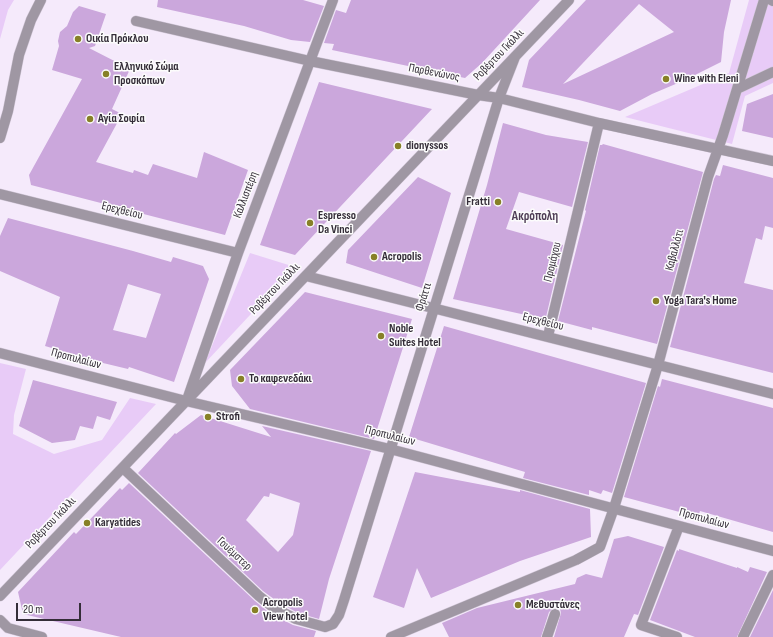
<!DOCTYPE html>
<html>
<head>
<meta charset="utf-8">
<style>
	body { margin:0 }
	#map { position:relative; width:773px; height:637px; overflow:hidden; background:#f5eafb; font-family:"Sofia Sans Condensed",sans-serif }
	canvas { display:block }
	.scale { position:absolute; left:16px; top:603px; width:65px; height:18px; box-sizing:border-box; border:2px solid #342d38; border-top:0; padding-left:5px; font-size:12px; line-height:14px; white-space:nowrap; color:#342d38; -webkit-text-stroke:3px #fcfcfc; paint-order:stroke }
</style>
</head>
<body>
<div id="map">
<canvas width="773" height="637"></canvas>
<div class="scale">20 m</div>
</div>
<script>
const ctx = document.querySelector('canvas').getContext('2d');
ctx.lineJoin = 'round';
function paint(path, color) { ctx.fillStyle = color; ctx.fill(path, 'evenodd'); }
function strokePath(path, color, width, dash) { ctx.strokeStyle = color; ctx.lineWidth = width; ctx.lineCap = dash ? 'butt' : 'round'; ctx.setLineDash(dash || []); ctx.stroke(path); }
function write(font, color, halo, rows, align = 'center') {
  ctx.font = font + ' "Sofia Sans Condensed",sans-serif'; ctx.lineWidth = 3; ctx.setLineDash([]); ctx.textBaseline = 'middle'; ctx.strokeStyle = halo; ctx.fillStyle = color; for (const [text, x, y, turn = 0] of rows) {
    ctx.save(); ctx.translate(x, y); ctx.rotate((+turn || 0) * Math.PI / 180); ctx.textAlign = isNaN(turn) ? turn : align; if (halo) ctx.strokeText(text, 0, 0); ctx.fillText(text, 0, 0); ctx.restore();
  }
}
const green = new Path2D(`
	M0 0H14L8 10 0 39Z
	M749 0H773V83L745 96 732 144 625 117 729 73Z
	M250 253 295 267 205 363Z
	M0 363 26 369 14 415 13 434 54 454 102 440 130 398 156 404 0 570Z`);
const building = new Path2D(`
	M158 0H303L324 6 310 42 291 40 244 26 157 7Z
	M351 0H540L482 63 465 78 332 50 334 44 324 43 336 10 346 13Z
	M586 0H731L724 32 721 62 685 80 652 94 620 111 579 100 522 87 529 60ZM639 4 674 32 563 84Z
	M79 6 106 14 95 46 89 48 130 69 112 109 122 114 96 162 133 173 134 170 148 175 153 164 197 178 204 152 248 170 225 235 31 185 29 175 82 79 52 70 59 46 58 41 60 32 67 26 73 12Z
	M319 82 432 109 295 255 260 245Z
	M773 94V138L742 131 747 104Z
	M503 123 546 135 588 142 572 207 519 192 506 229 563 245 546 317H544V319L453 299 487 185Z
	M603 144 703 172 657 344 592 327V330L558 321 586 211 585 210 600 145H602Z
	M723 165 773 178V228L765 226 762 240 756 238 744 283 773 290V373L670 347 714 179 716 175 720 176Z
	M418 177 451 193 422 288 346 263 348 250Z
	M8 218 133 251 171 262 173 257 203 266 209 279 174 382 129 367 128 369 103 363 45 346 60 297 0 271V236ZM128 284 161 294 146 338 113 330Z
	M305 292 412 319 374 439 250 409 232 386 230 370Z
	M444 326 646 383 612 493 603 490 601 494 589 490V495L523 478 525 472 409 437Z
	M662 379 773 408V532L700 511 698 517 624 497 658 386 660 387Z
	M33 380 117 402 110 420 97 416 93 429 80 426 75 440 52 443 19 426Z
	M201 415 271 437 262 426 371 451 329 579 319 619 298 613 278 602 263 591 138 473 175 433 176 434ZM270 493 300 503 293 535 278 552 246 520 264 496 269 497Z
	M415 472 520 492V490L590 509 591 537 520 561 431 598 417 568 404 608 373 597Z
	M129 483 255 601 271 614 293 625 316 631 314 637H121L23 614 18 592 74 532 76 534 120 488 122 490Z
	M628 536 664 547 638 615 634 614 624 637H554L561 613 560 609 554 608 549 612 541 637H449L442 623 477 608 575 584 577 578 586 574 602 578 614 539Z
	M679 549 737 568V567L748 572 750 567 767 572 737 637H695L650 620 677 550 679 551Z
	M773 590V637H750Z`);
const minor = new Path2D(`
	M771 0 773 1
	M136 21 310 61 478 95 499 98 599 123 773 161
	M737 89 773 72
	M0 138 8 111 19 55 31 20 41 0
	M0 194 238 253
	M306 276 773 394
	M548 336 599 123
	M0 353 186 401 390 449 773 551
	M188 397 238 253 333 0
	M123 468 259 596 274 608 296 619 325 627 333 624 339 615 344 600 499 98 515 57
	M0 596 569 0
	M0 620 8 628 42 637
	M391 637 576 560 600 547 614 508 658 365 708 177 723 135 764 0
	M547 637 555 614
	M677 637 641 625 679 526
	M743 637 773 575`);
const markers = [
	[78,39,4,"#878027"],
	[106,74,4,"#878027"],
	[666,79,4,"#878027"],
	[90,119,4,"#878027"],
	[398,146,4,"#878027"],
	[498,202,4,"#878027"],
	[310,223,4,"#878027"],
	[374,257,4,"#878027"],
	[656,301,4,"#878027"],
	[381,336,4,"#878027"],
	[241,379,4,"#878027"],
	[208,417,4,"#878027"],
	[87,523,4,"#878027"],
	[518,605,4,"#878027"],
	[255,610,4,"#878027"]
];
const poiNames = [
	["Οικία Πρόκλου",86,39],
	["Ελληνικό Σώμα",114,67],
	["Προσκόπων",114,81],
	["Wine with Eleni",674,79],
	["Αγία Σοφία",98,119],
	["dionyssos",406,146],
	["Fratti",490,202,"right"],
	["Espresso",318,216],
	["Da Vinci",318,230],
	["Acropolis",382,257],
	["Yoga Tara's Home",664,301],
	["Noble",389,329],
	["Suites Hotel",389,343],
	["Το καφενεδάκι",249,379],
	["Strofi",216,417],
	["Karyatides",95,523],
	["Acropolis",263,603],
	["View hotel",263,617],
	["Μεθυστάνες",526,605]
];
const streetNames = [
	["Ροβέρτου Γκάλλι",499,55,-46],
	["Παρθενώνος",434,73,11],
	["Καλλισπέρη",246,195,-69],
	["Ερεχθείου",122,211,14],
	["Καβαλλότι",675,250,-75],
	["Προμάχου",553,262,-76],
	["Ροβέρτου Γκάλλι",275,289,-46],
	["Φράττι",424,297,-73],
	["Ερεχθείου",543,322,14],
	["Προπυλαίων",76,359,15],
	["Προπυλαίων",390,436,14],
	["Προπυλαίων",704,519,15],
	["Ροβέρτου Γκάλλι",51,523,-46],
	["Γουέμστερ",234,554,43]
];
const neighbourhoodNames = [
	["Ακρόπολη",535,217]
];
paint(green, '#e8cbf7');
paint(building, '#cba7dc');
strokePath(minor, '#d2c8d8', 11);
strokePath(minor, '#9f97a3', 10);
for (const [x, y, r, color] of markers) { const dot = new Path2D(); dot.arc(x, y, r, 0, 2 * Math.PI); ctx.fillStyle = color; ctx.fill(dot); strokePath(dot, '#fcfcfc', 1.5); }
write('bold 12px', '#342d38', '#fcfcfc', poiNames, 'left');
write('12px', '#342d38', '#fcfcfc', streetNames);
write('bold 13px', '#503f57', '#fcfcfc', neighbourhoodNames);
</script>
</body>
</html>
